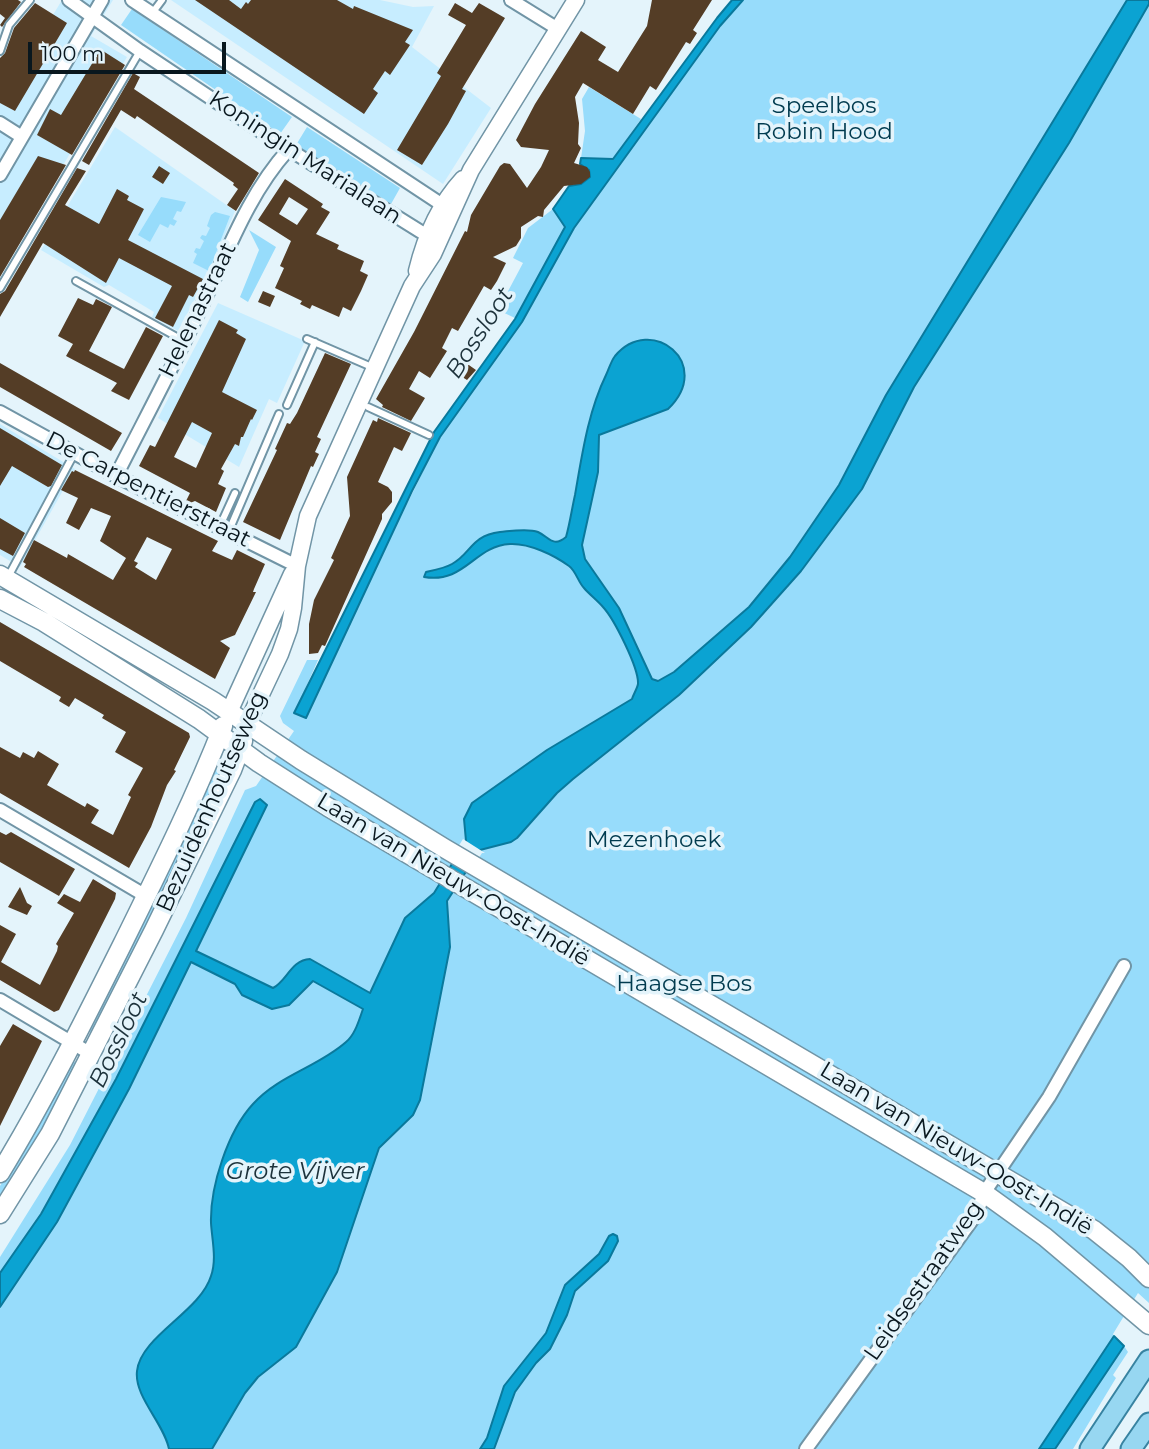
<!DOCTYPE html>
<html>
<head>
<meta charset="utf-8">
<style>
	body { margin:0 }
	#map { position:relative; width:1149px; height:1449px; overflow:hidden; background:#e4f4fb; font-family:Montserrat,sans-serif }
	canvas { display:block }
	.scale { position:absolute; left:28px; top:42px; width:198px; height:32px; box-sizing:border-box; border:4px solid #09171e; border-top:0; padding-left:9px; font-size:21px; line-height:24px; white-space:nowrap; color:#09171e; -webkit-text-stroke:5px #e4f4fb; paint-order:stroke }
</style>
</head>
<body>
<div id="map">
<canvas width="1149" height="1449"></canvas>
<div class="scale">100 m</div>
</div>
<script>
const ctx = document.querySelector('canvas').getContext('2d');
ctx.lineJoin = 'round';
function paint(path, color) { ctx.fillStyle = color; ctx.fill(path, 'evenodd'); }
function strokePath(path, color, width, dash) { ctx.strokeStyle = color; ctx.lineWidth = width; ctx.lineCap = dash ? 'butt' : 'round'; ctx.setLineDash(dash || []); ctx.stroke(path); }
function write(font, color, halo, rows, align = 'center') {
  ctx.font = font + ' Montserrat,sans-serif'; ctx.lineWidth = 7; ctx.setLineDash([]); ctx.textBaseline = 'middle'; ctx.strokeStyle = halo; ctx.fillStyle = color; for (const [text, x, y, turn = 0] of rows) {
    ctx.save(); ctx.translate(x, y); ctx.rotate((+turn || 0) * Math.PI / 180); ctx.textAlign = isNaN(turn) ? turn : align; if (halo) ctx.strokeText(text, 0, 0); ctx.fillText(text, 0, 0); ctx.restore();
  }
}
const built = new Path2D(`
	M62 0H113L91 36 127 57 0 272V103Z
	M171 0H380L413 7 434 6 412 47 491 108 443 184Z
	M115 127 235 211 210 271 178 331 152 317 154 312 109 285 104 287 41 250Z
	M218 303 305 341 277 403 269 399 239 467 158 418Z
	M0 424 75 469 20 567 0 555Z`);
const green = new Path2D(`
	M743 0H1149V1303L1138 1293 1113 1334 1114 1336 1045 1449H0V1257L70 1145 186 918 245 790 256 786 294 731 283 723 280 716 307 660H318L295 712 302 716 440 437 522 322 574 228 720 26Z
	M132 9 292 117 280 134 121 25Z
	M589 87 641 119 613 159 581 158 585 131 582 99Z
	M307 127 400 188 391 204 296 145Z
	M161 197 186 202 181 212 177 211 173 219 177 221 174 226 170 224 168 228 160 224 150 242 138 235Z
	M553 209 565 227 515 318 498 310 523 263 513 258 528 228Z
	M215 212 230 216 209 271 193 263 197 254 194 252 196 248 200 249 204 241 200 238 202 235 206 236 210 228 207 226 211 215Z
	M249 230 276 247 248 302 240 297 259 250Z
	M214 767 222 773 94 1034 87 1030Z
	M71 1060 79 1064 0 1203V1186L29 1138Z
	M1124 1346 1128 1352 1113 1375 1116 1378 1073 1449H1055Z`);
const water = new Path2D(`
	M732 0H743L720 26 574 228 522 322 440 437 412 491 306 718 294 713 434 432 515 319 565 227 553 209 569 186 581 184 590 177 589 170 580 164 581 158 613 159 717 18Z
	M1127 0H1149V4L1069 143 914 387 862 489 801 571 751 627 679 695 573 779 557 793 517 838 511 842 480 850 447 901 450 947 420 1100 413 1115 379 1148 337 1272 296 1347 258 1377 245 1393 212 1449H169C164 1423 134 1397 137 1371 141 1336 200 1312 211 1276 217 1259 212 1240 211 1223 210 1186 228 1131 253 1104 279 1075 318 1067 346 1042 355 1035 359 1020 363 1009L313 981 289 1005 272 1009 242 995 235 984 191 962 129 1089 57 1222 0 1307V1273L41 1214 116 1079 255 802 260 799 267 805 196 951 273 988C287 981 291 960 310 959L370 993 405 918 434 893 466 841 464 819 472 803 547 750 632 699C633 695 637 689 638 684 639 668 614 619 603 607 597 600 590 595 584 588 578 582 576 571 569 566 554 555 529 543 510 544 474 546 465 584 424 577L426 572C435 570 445 568 452 564 472 553 470 536 500 532 511 531 528 528 538 532 549 537 553 548 566 537 570 523 572 508 575 495 582 455 588 412 606 375 609 369 611 361 615 356 651 313 715 364 668 409L599 435 598 472 582 545 585 559 619 608 652 679 658 681 674 672 749 607 790 557 839 485 886 395Z
	M613 1234 617 1236 618 1241 608 1261 575 1291 567 1315 550 1349 536 1363 515 1392 494 1449H480L487 1438 504 1386 546 1333 565 1285 599 1254 609 1236Z
	M1114 1336 1124 1346 1055 1449H1039Z`);
const pier = new Path2D(`
	M463 839 485 853H482L470 872 450 860Z`);
const building = new Path2D(`
	M0 0H18L21 2 2 27 0 25 5 18 0 14Z
	M195 0H229L241 9 246 2 248 4 251 0H337L353 9 354 6 413 30 405 42 410 45 390 75 385 71 373 89 378 93 364 114Z
	M652 0H712L693 30 697 33 690 44 686 42 656 90 650 86 633 114 583 83 575 97 579 123 578 144 581 148 574 163 587 167 590 172V177L581 184 564 186 544 210 543 217 538 216 521 227V238L516 246 493 257 506 263 497 281 491 290 484 286 458 331 452 328 442 348 447 351 430 378 419 371 409 389 425 398 411 421 382 407 383 405 376 399 414 332 465 231 467 232 471 215 500 166 504 163 510 164 527 188 541 167 549 150 521 147 516 140 535 104 581 31 606 47 598 60 618 72 647 26Z
	M35 3 67 23 15 111 0 103V58L5 53 14 28Z
	M455 3 472 13 479 3 505 18 462 89 466 91 448 124 422 165 397 150 441 76 437 73 466 25 448 15Z
	M103 51 125 65 72 155 37 135 50 109 61 115 99 52Z
	M133 73 140 77 134 89 259 173 236 211 227 205 238 189 233 185 234 183 137 116 135 119 121 110 89 165 82 161Z
	M38 156 66 165 0 277V220Z
	M159 166 170 173 163 184 152 177Z
	M77 168 86 171 65 205 99 224 117 189 129 196 127 200 144 209 128 240 203 279 193 297 189 295 173 327 155 318 172 286 119 258 106 283 43 243 0 317V294L5 291Z
	M285 179 323 204 321 207 330 212 316 234 339 245 337 249 364 261 360 271 368 275 361 291 351 311 343 307 339 317 312 305 310 309 300 304 302 301 275 288 284 268 280 266 291 241 258 220ZM289 197 308 209 297 225 279 214Z
	M263 291 275 296 270 307 258 302Z
	M78 298 93 305 96 299 112 307 89 351 116 365 124 369 146 327 163 336 129 400 111 391 117 383 66 356 73 344 58 336Z
	M219 320 238 330 236 333 246 339 222 392 257 410 252 420 251 419 243 437H241L239 446 235 444 221 469 224 471 218 484 226 488 216 512 195 501 190 503 186 501 190 493 139 466 150 445 155 447ZM192 422 212 433 196 468 174 457Z
	M325 353 351 364 317 437 321 439 315 452 319 454 313 467 311 466 280 540 243 522 277 450 275 449 287 423 290 424 297 413Z
	M0 363 122 433 111 451 0 387Z
	M466 363 476 370 467 380 459 375Z
	M378 418 411 433 402 451 394 447 378 482 388 487 392 492V502L382 514V519L325 646 322 645 318 653 309 654V624L314 600 334 560 331 558 350 516 347 477 373 420 377 422Z
	M0 428 62 465 51 486 48 487 12 466 0 486Z
	M75 470 218 541 212 551 232 560 237 550 265 564 254 589 253 592H256L235 635 220 641 230 648 215 679 24 567 26 564 23 562 34 540 67 558 68 554 113 580 126 558 100 541 111 516 91 508 79 530 66 523 78 498 61 490 72 471 74 472ZM147 537 172 549 156 580 135 567 138 563 134 561Z
	M0 518 25 533 13 556 0 549Z
	M0 622 189 733 190 737 174 770 176 771 167 785 151 827 129 868 0 793V747L20 758 23 752 34 758 38 751 59 764 47 785 85 807 87 803 99 810 91 823 113 835 131 797 128 795 143 768 115 752 126 732 102 718 104 715 75 698 69 707 59 701 61 697 0 661Z
	M0 832 6 835 11 832 75 869 59 896 0 862Z
	M93 879 116 893 115 899 63 1002 59 1010 54 1012 0 980V925L16 934 1 962 40 985 57 951 58 946 56 944 74 913 57 903 64 894 80 902Z
	M20 887 27 903 32 906 27 915 8 907Z
	M13 1024 42 1041 0 1126V1046Z`);
const service = new Path2D(`
	M153 12 162 0
	M0 51 9 25 30 0
	M76 281 184 341
	M0 288 140 51
	M307 339 374 368
	M287 405 315 342
	M368 407 429 435
	M219 528 235 493
	M228 533 279 414
	M8 577 74 454`);
const minor = new Path2D(`
	M69 0 140 51 277 142 434 240
	M132 0 450 210
	M511 0 558 29
	M0 123 22 137
	M0 175 102 0
	M0 412 116 476 297 566
	M116 476C146 417 177 359 205 299 229 248 250 192 288 150
	M0 810 146 896
	M0 1000 91 1054
	M806 1449 977 1213 984 1193 1049 1097 1124 966`);
const tertiary = new Path2D(`
	M417 271C425 238 440 204 463 179
	M229 712 292 574
	M247 724 280 654 289 629 293 608 297 566 308 516 412 286 433 254 471 170 576 0`);
const secondary = new Path2D(`
	M0 575 213 701 301 760 444 848 1094 1230 1129 1258 1149 1278
	M0 599 44 622 199 719 259 763 328 807 984 1193 1045 1237 1149 1325
	M0 1173C45 1099 84 1021 123 943 158 872 194 800 223 726
	M0 1214 50 1134 154 930 232 770 243 741`);
const primary = new Path2D(`
	M1090 1449 1149 1360
	M1131 1449 1149 1423`);
const parkNames = [
	["Speelbos",824,106],
	["Robin Hood",824,132],
	["Mezenhoek",654,840],
	["Haagse Bos",684,984]
];
const streetNames = [
	["Koningin Marialaan",305,158,33],
	["Helenastraat",198,310,-64],
	["De Carpentierstraat",148,490,27],
	["Bezuidenhoutseweg",212,802,-66],
	["Laan van Nieuw-Oost-Indië",453,880,31],
	["Laan van Nieuw-Oost-Indië",956,1149,31],
	["Leidsestraatweg",924,1281,-55]
];
const waterNames = [
	["Bossloot",480,333,-57],
	["Bossloot",119,1040,-64],
	["Grote Vijver",295,1172]
];
paint(built, '#c7edff');
paint(green, '#97dcfb');
paint(water, '#0ba3d2');
strokePath(water, '#0a799c', 2);
paint(pier, '#e4f4fb');
paint(building, '#543d26');
strokePath(service, '#7195a6', 10);
strokePath(minor, '#7195a6', 16);
strokePath(tertiary, '#7195a6', 19);
strokePath(secondary, '#7195a6', 21);
strokePath(primary, '#3883a1', 23);
strokePath(service, '#fff', 6);
strokePath(minor, '#fff', 12);
strokePath(tertiary, '#fff', 16);
strokePath(secondary, '#fff', 18);
strokePath(primary, '#97d7f1', 19);
write('23px', '#013b4f', '#e4f4fb', parkNames);
write('23px', '#09171e', '#e4f4fb', streetNames);
write('italic 24px', '#1d323b', '#e4f4fb', waterNames);
</script>
</body>
</html>
